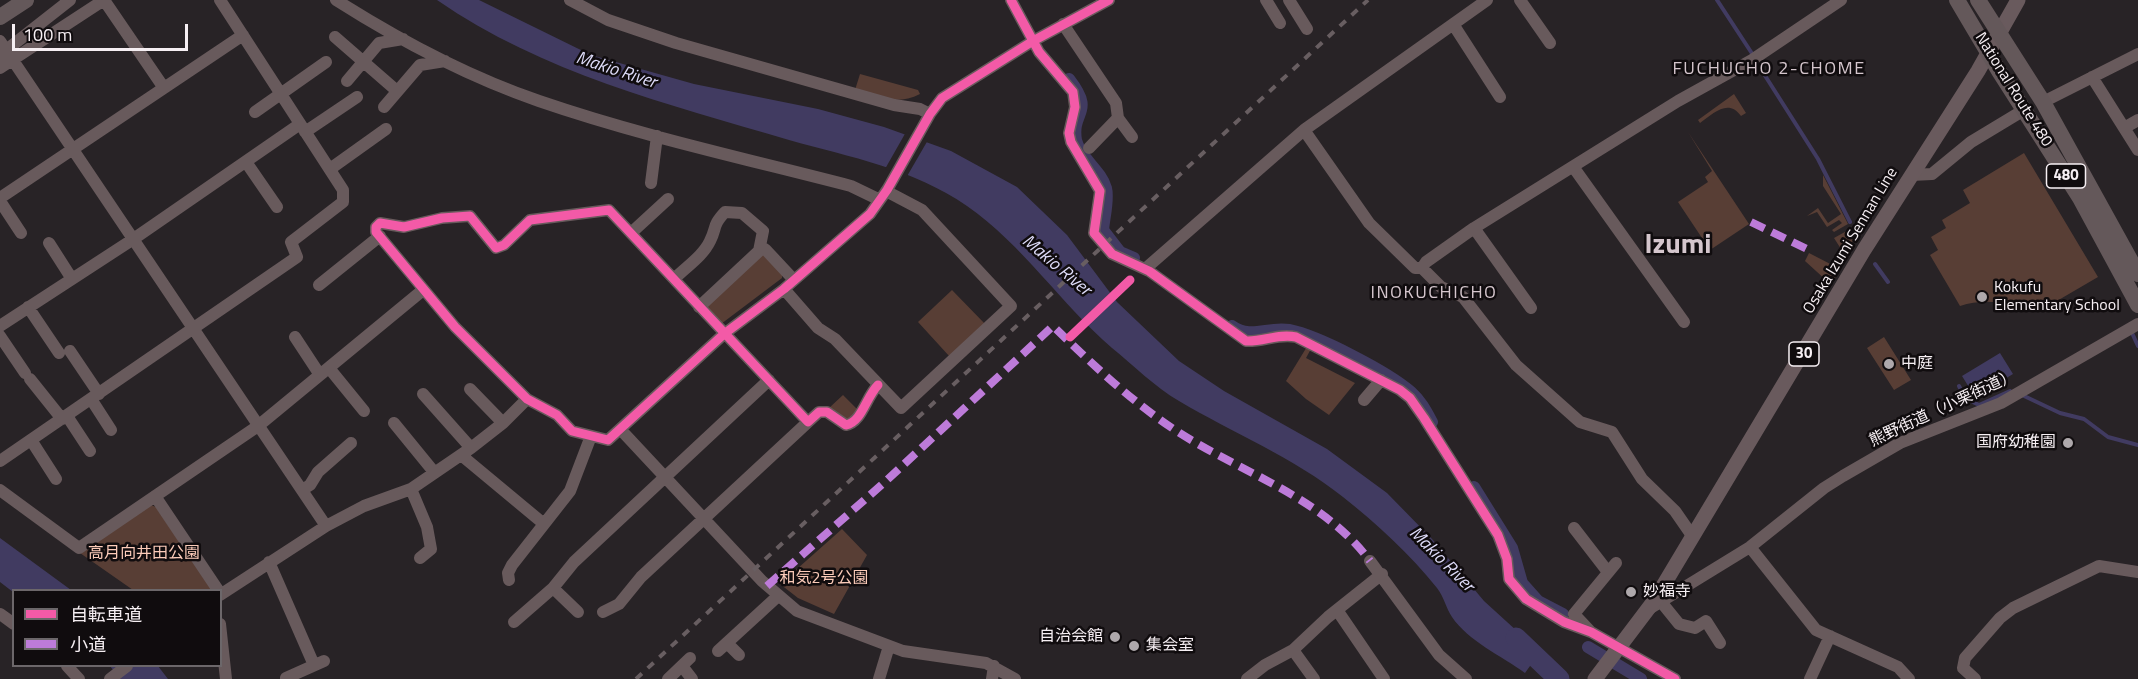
<!DOCTYPE html>
<html>
<head>
<meta charset="utf-8">
<style>
	body { margin:0 }
	#map { position:relative; width:2138px; height:679px; overflow:hidden; background:#282326; font-family:"Titillium Web","Noto Sans JP",sans-serif }
	canvas { display:block }
	.legend { position:absolute; left:12px; top:589px; width:210px; height:78px; box-sizing:border-box; background:#100c0e; border:2px solid #6c676a; margin:0; padding:8px 10px; list-style:none; font-size:18px; color:#f6eff3 }
	.legend li { display:flex; align-items:center; gap:12px; height:30px }
	.legend b { width:30px; border:2px solid #6c676a }
	.scale { position:absolute; left:12px; top:24px; width:176px; height:27px; box-sizing:border-box; border:3px solid #f6eff3; border-top:0; padding-left:8px; font-size:18px; line-height:21px; white-space:nowrap; color:#f6eff3; -webkit-text-stroke:4px #100c0e; paint-order:stroke }
</style>
</head>
<body>
<div id="map">
<canvas width="2138" height="679"></canvas>
<ul class="legend">
<li><b style="height:8px;background:#f35aa7"></b>自転車道</li>
<li><b style="height:8px;background:#bd7bd9"></b>小道</li>
</ul>
<div class="scale">100 m</div>
</div>
<script>
const ctx = document.querySelector('canvas').getContext('2d');
ctx.lineJoin = 'round';
function paint(path, color) { ctx.fillStyle = color; ctx.fill(path, 'evenodd'); }
function strokePath(path, color, width, dash) { ctx.strokeStyle = color; ctx.lineWidth = width; ctx.lineCap = dash ? 'butt' : 'round'; ctx.setLineDash(dash || []); ctx.stroke(path); }
function write(font, color, halo, rows, align = 'center') {
  ctx.font = font + ' "Titillium Web","Noto Sans JP",sans-serif'; ctx.lineWidth = 5; ctx.setLineDash([]); ctx.textBaseline = 'middle'; ctx.strokeStyle = halo; ctx.fillStyle = color; for (const [text, x, y, turn = 0] of rows) {
    ctx.save(); ctx.translate(x, y); ctx.rotate((+turn || 0) * Math.PI / 180); ctx.textAlign = isNaN(turn) ? turn : align; if (halo) ctx.strokeText(text, 0, 0); ctx.fillText(text, 0, 0); ctx.restore();
  }
}
const green = new Path2D(`
	M860 74 918 90 920 94C897 106 878 97 855 90Z
	M1734 94 1746 113 1741 116C1728 98 1713 114 1700 123L1698 120Z
	M1688 132 1749 224 1710 250 1678 202 1708 182 1705 177 1712 171Z
	M2024 153 2098 277 2038 312C2012 304 1987 297 1960 306L1930 255 1938 250 1931 237 1946 228 1942 220 1970 203 1963 190Z
	M1823 175 1848 224 1834 232 1832 230 1842 223 1839 220 1827 227 1817 212 1807 216 1818 208 1828 223 1841 214 1823 186Z
	M1852 228 1855 235 1843 264 1837 261 1841 249 1834 238Z
	M1809 253 1840 269 1834 280 1827 281 1805 261Z
	M760 255H765L782 273V278L721 324 708 309V304Z
	M952 290 986 325 950 357 918 322Z
	M1884 337 1911 380 1894 390 1867 348Z
	M1308 345 1312 347 1306 358 1355 383 1329 415 1306 399 1286 381Z
	M843 395 858 410 847 420 829 408Z
	M151 505 156 507 212 590H133L80 553Z
	M842 529 867 555 834 614 798 598 780 584Z`);
const water = new Path2D(`
	M437 0H479L591 55 694 84 818 109 884 127 951 151 1017 187 1067 235 1117 302 1179 361 1224 391 1327 449 1387 493 1432 539 1484 601 1540 652 1525 673C1502 656 1468 641 1452 617 1446 608 1444 597 1437 588 1410 554 1377 524 1343 497 1293 457 1233 433 1179 401 1155 387 1133 365 1112 348 1061 304 1023 245 967 206 914 169 850 157 789 140 668 104 542 73 437 0Z
	M2000 353 2013 374 1975 397 1962 376Z
	M0 538 71 590 13 592 0 582Z
	M110 666H158L168 679H120Z`);
const pier = new Path2D(`
	M906 132 928 140 906 178 885 169Z
	M1112 291 1117 298 1087 326 1082 320Z`);
const stream = new Path2D(`
	M1717 0 1753 55
	M1757 63 1818 159 1850 222
	M1875 264 1888 282
	M2132 333 2138 346
	M1959 386 1965 398 1979 405 2010 391
	M2022 395 2060 413 2084 419 2108 437 2138 445`);
const canal = new Path2D(`
	M1069 79C1096 114 1071 110 1076 140 1080 158 1101 170 1106 188 1109 199 1104 218 1103 230L1120 252 1134 258
	M1232 326C1251 340 1268 326 1289 330 1319 336 1388 372 1411 392 1421 401 1426 411 1432 422
	M1474 487 1512 548 1522 583 1538 601 1563 614
	M1588 647 1641 679`);
const river = new Path2D(`
	M1516 638 1559 679`);
const minor = new Path2D(`
	M104 0 164 88
	M336 0C399 40 469 77 539 101 641 136 747 159 851 186L880 200
	M570 0 608 20 676 43 894 105 920 109 930 114
	M1011 0 1039 52 1073 92 1075 107 1069 133 1071 142 1100 191 1094 233 1112 254 1149 271 1246 341C1263 342 1279 333 1296 337L1400 390 1410 398 1424 418 1498 535 1507 559 1509 579 1526 599 1564 622 1591 632 1675 679
	M1266 0 1280 23
	M1289 0 1307 29
	M1520 0 1550 43
	M1063 24 1116 103 1118 118 1132 137
	M1453 24 1500 97
	M335 37 397 91
	M0 41 326 526
	M0 55 70 0
	M0 68 104 0
	M2092 77 2138 150
	M347 81 379 43 403 39
	M2043 102 2138 54
	M384 107 420 65 445 61
	M255 112 326 62
	M2124 128 2138 120
	M1304 130 1369 223 1415 268H1422L1426 262 1474 228 1678 101 1752 60 1841 0
	M305 132 357 97
	M1089 148 1118 118
	M246 162 277 207
	M1574 168 1684 322
	M330 169 386 129
	M1911 175 1932 174 1971 142 2024 110
	M651 183 657 136
	M0 198 243 35
	M0 201 21 233
	M1474 228 1531 308
	M631 233 668 199
	M49 243 72 279
	M760 246 766 250 794 280
	M1422 268 1441 287 1463 297 1516 365 1580 422 1612 432 1642 479 1675 511 1693 537
	M1145 269 1304 130 1487 0
	M674 279C686 267 703 256 710 241 717 227 712 226 725 212L742 213 763 231 759 251 699 307
	M319 285 380 236
	M784 289 818 328 835 339 901 408 1011 306 922 210 886 191
	M28 307 59 353
	M0 326 132 240 300 124
	M0 336 25 373
	M295 337 320 375
	M70 351 99 394
	M329 368 364 411
	M30 379 62 419
	M878 385C866 397 862 422 846 425L827 412H819L808 422 609 210 530 220 504 245 496 248 470 216 442 218 404 227 380 223 376 227V232L455 327 527 399 557 415 572 431 608 440 724 334 784 289 870 214 887 190 930 114 942 98 1033 41 1109 0
	M470 389 503 423
	M423 394 471 448
	M91 399 111 430
	M1364 400 1381 380
	M67 416 90 451
	M394 423 434 472
	M621 430 762 581 797 611 903 651 986 663 1015 679
	M31 440 56 479
	M461 455 544 524
	M0 461 297 257 291 242 343 202V190L220 0
	M411 489 427 527 431 549 420 558
	M0 490 79 548 258 426 423 290
	M302 490 310 485 318 472 351 443
	M155 496 218 590
	M1574 528 1608 572
	M1750 547 1816 630 1898 667 1909 679
	M1370 561 1439 655 1466 679
	M269 562 314 665
	M509 580 508 573 512 565 570 491 591 436
	M220 595 326 526 364 506 411 489 471 448 503 423 527 399
	M1662 603 1679 624 1695 628 1706 621 1720 643
	M1649 609 1750 547 1824 488 1843 476 1900 443 2001 403 2138 324
	M1337 610 1384 679
	M578 612 553 588 574 562 769 380
	M603 612 619 604 641 577 808 422
	M0 614 14 624
	M514 622 553 588
	M220 624 226 679
	M1590 631 1574 614 1616 563
	M727 643 739 655
	M1293 650 1314 679
	M718 651 778 596
	M67 666 79 679
	M682 666 692 679
	M286 678 324 661
	M110 679 127 666
	M668 679 690 658
	M879 679 889 646
	M992 679 994 666
	M1247 679 1265 665 1293 650 1328 617 1382 574
	M1810 679 1830 636
	M1975 679 1963 668 1965 658 2000 618 2013 608 2099 566 2138 572`);
const major = new Path2D(`
	M1595 679 1654 601 1864 250 1978 71 2018 0`);
const highway = new Path2D(`
	M1957 0 1999 71 2080 198 2138 305
	M1978 0 2043 102 2138 274
	M0 17 26 0`);
const rail = new Path2D(`
	M636 679 1368 0`);
const quiet = new Path2D(`
	M1751 222 1809 250
	M767 586 887 480 1053 326C1093 365 1132 402 1178 432 1244 474 1322 497 1370 561`);
const cycleway = new Path2D(`
	M1011 0 1039 52 1073 92 1075 107 1069 133 1071 142 1100 191 1094 233 1112 254 1149 271 1246 341C1263 342 1279 333 1296 337L1400 390 1410 398 1424 418 1498 535 1507 559 1509 579 1526 599 1564 622 1591 632 1675 679
	M1070 337 1130 280
	M878 385C866 397 862 422 846 425L827 412H819L808 422 609 210 530 220 504 245 496 248 470 216 442 218 404 227 380 223 376 227V232L455 327 527 399 557 415 572 431 608 440 724 334 784 289 870 214 887 190 930 114 942 98 1033 41 1109 0`);
const markers = [
	[1982,297,6,"#aea8ab"],
	[1889,364,6,"#aea8ab"],
	[2068,443,6,"#aea8ab"],
	[1631,592,6,"#aea8ab"],
	[1115,637,6,"#aea8ab"],
	[1134,646,6,"#aea8ab"]
];
const shields = [
	[2066,176,39],
	[1804,354,30]
];
const shieldNames = [
	["480",2066,176],
	["30",1804,354]
];
const streetNames = [
	["National Route 480",2013,90,58],
	["Osaka Izumi Sennan Line",1851,241,-59],
	["熊野街道（小栗街道）",1943,409,-25]
];
const poiNames = [
	["Kokufu",1994,288],
	["Elementary School",1994,306],
	["中庭",1901,364],
	["国府幼稚園",2056,443,"right"],
	["妙福寺",1643,592],
	["自治会館",1103,637,"right"],
	["集会室",1146,646]
];
const parkNames = [
	["高月向井田公園",144,554],
	["和気2号公園",824,579]
];
const neighbourhoodNames = [
	["FUCHUCHO 2-CHOME",1769,70],
	["INOKUCHICHO",1434,294]
];
const waterNames = [
	["Makio River",616,71,18],
	["Makio River",1056,266,40],
	["Makio River",1441,560,45]
];
const townNames = [
	["Izumi",1678,246]
];
paint(green, '#583e35');
paint(water, '#413b61');
paint(pier, '#282326');
strokePath(stream, '#413b61', 4);
strokePath(canal, '#413b61', 12);
strokePath(river, '#413b61', 21);
strokePath(minor, '#685a5c', 12);
strokePath(major, '#695a5d', 15);
strokePath(highway, '#64585a', 16);
strokePath(rail, '#685e61', 4, [8, 8]);
strokePath(quiet, '#bd7bd9', 8, [15, 8]);
strokePath(cycleway, '#f35aa7', 9);
for (const [x, y, r, color] of markers) { const dot = new Path2D(); dot.arc(x, y, r, 0, 2 * Math.PI); ctx.fillStyle = color; ctx.fill(dot); strokePath(dot, '#100c0e', 2); }
for (const [x, y, w] of shields) { const box = new Path2D(); box.roundRect(x - w / 2, y - 12, w, 24, 4.5); ctx.fillStyle = '#100c0e'; ctx.fill(box); strokePath(box, '#f6eff3', 1.5); }
write('bold 15px', '#f6eff3', null, shieldNames);
write('16px', '#f6eff3', '#100c0e', streetNames);
write('16px', '#f6eff3', '#100c0e', poiNames, 'left');
write('16px', '#fbcbb9', '#100c0e', parkNames);
ctx.letterSpacing = '1.5px';
write('18px', '#d5c6cd', '#100c0e', neighbourhoodNames);
ctx.letterSpacing = '0px';
write('italic 18px', '#dedcf9', '#100c0e', waterNames);
write('bold 28px', '#d5c6cd', '#100c0e', townNames);
</script>
</body>
</html>
